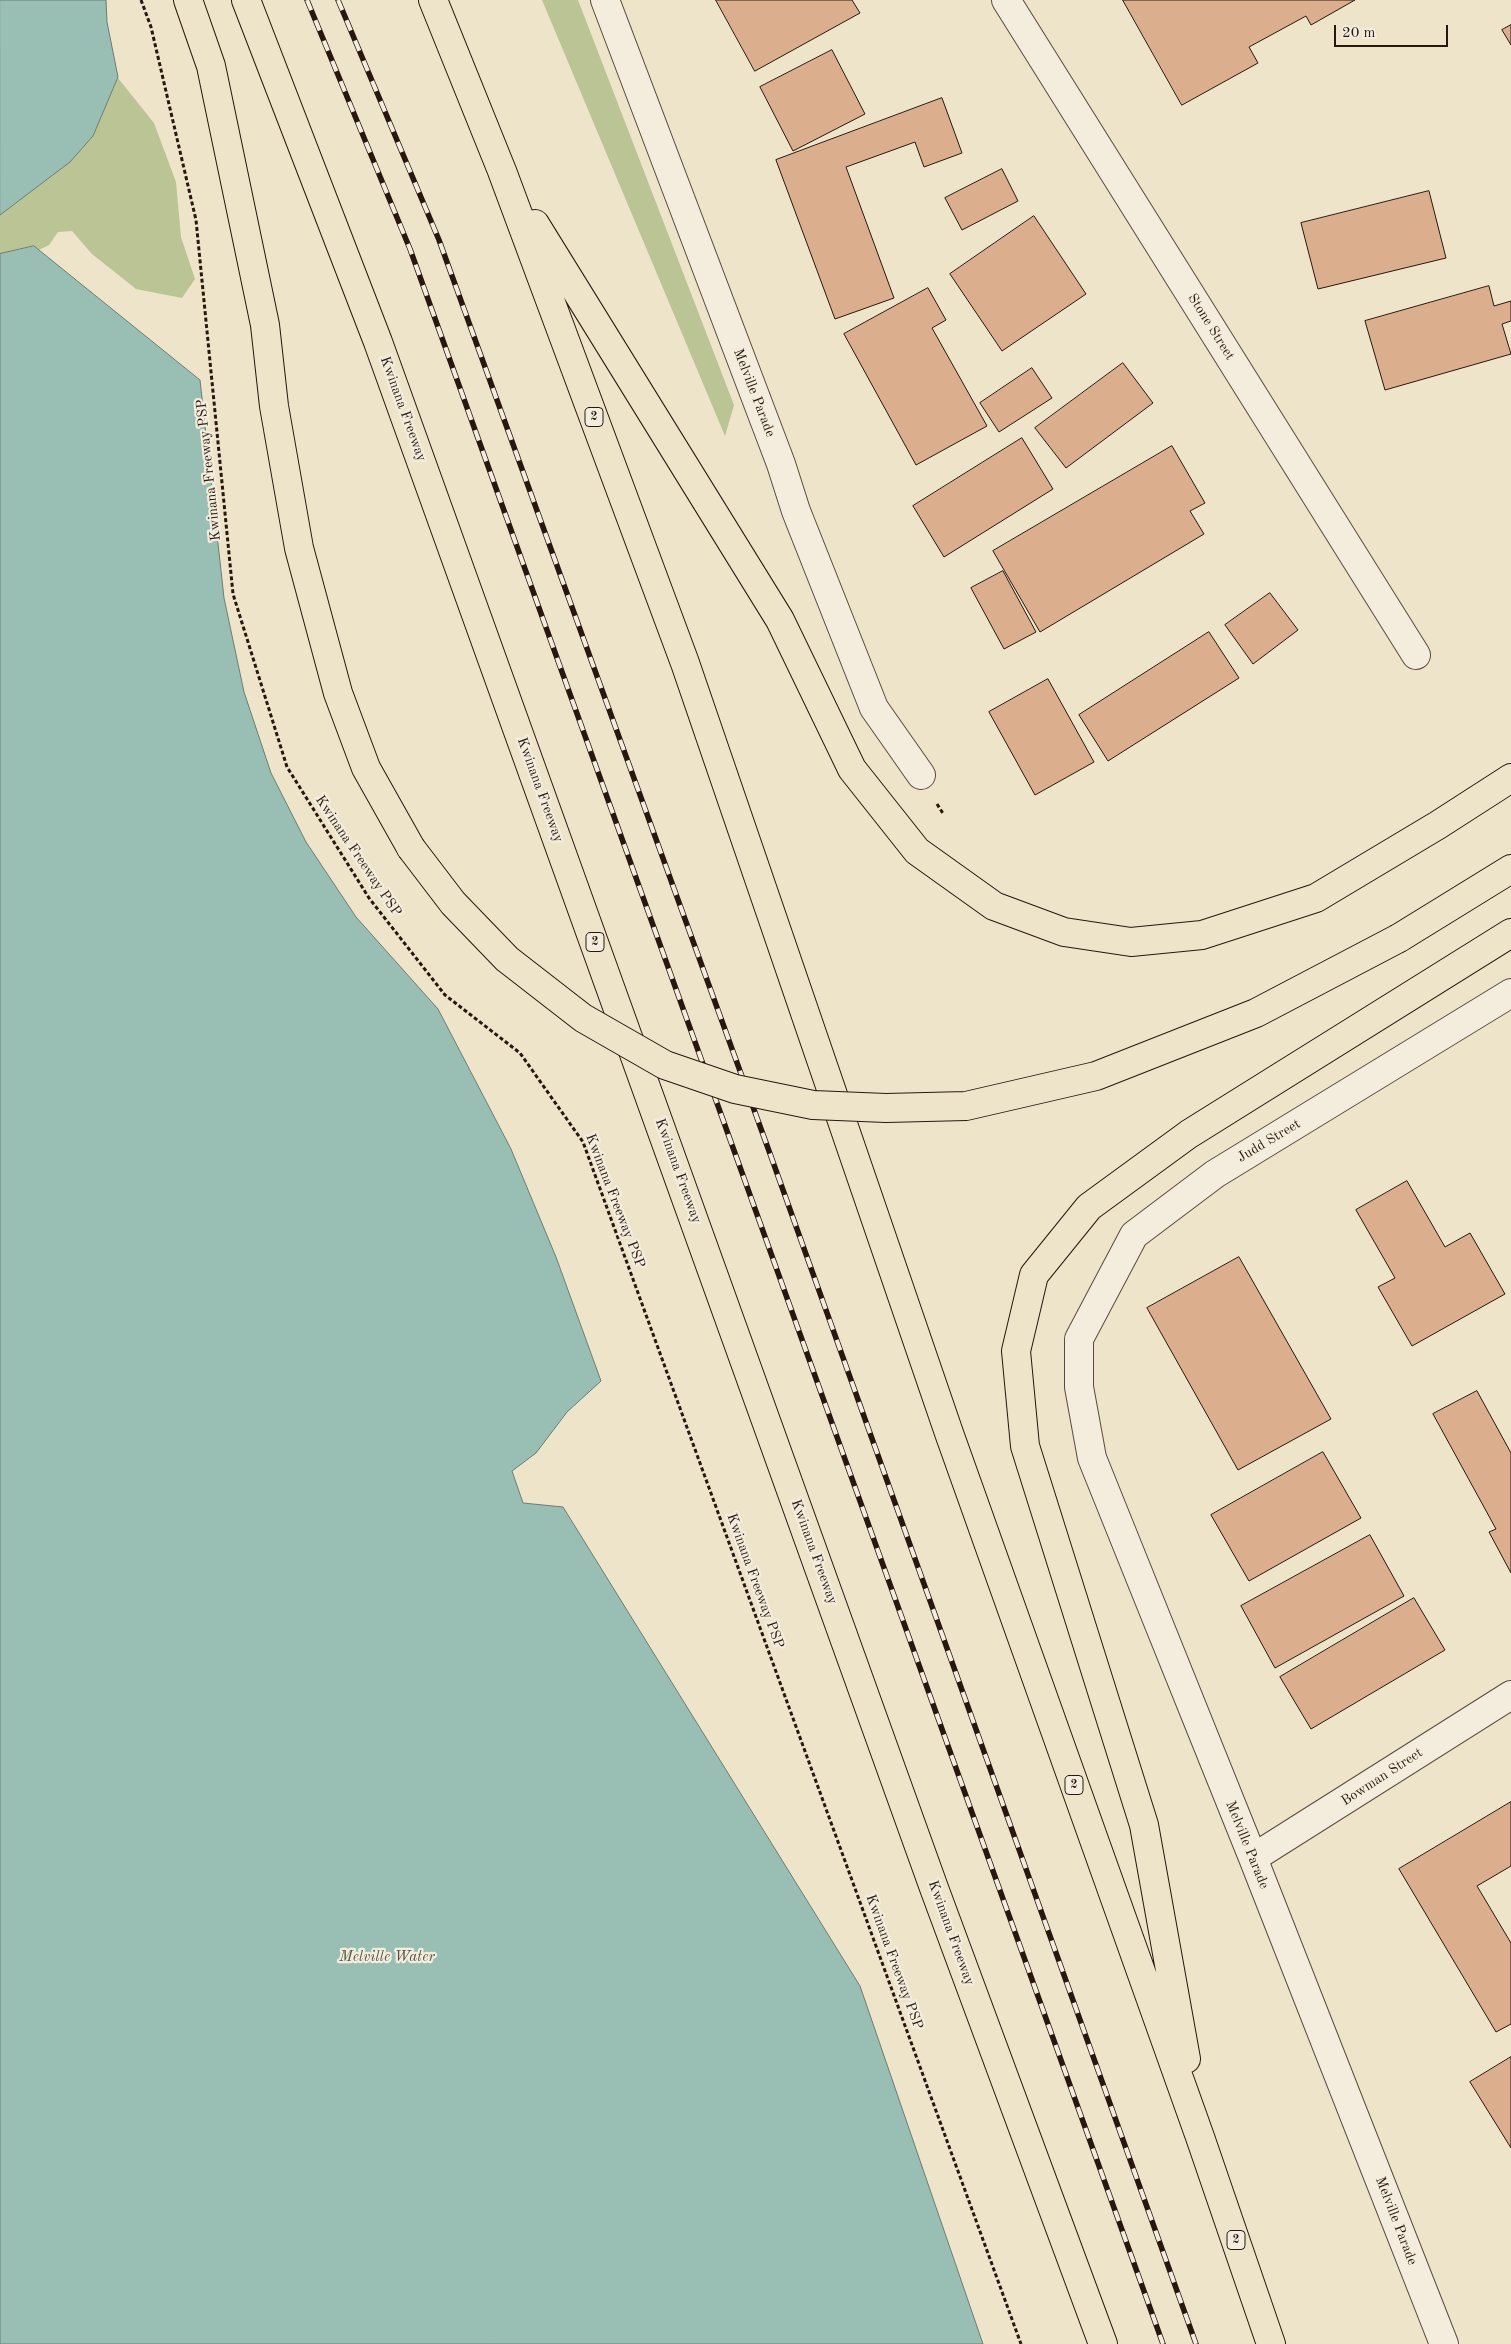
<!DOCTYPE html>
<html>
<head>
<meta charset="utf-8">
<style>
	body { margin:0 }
	#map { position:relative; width:1511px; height:2344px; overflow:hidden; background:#eee4ca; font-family:"Old Standard TT",serif }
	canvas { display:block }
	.scale { position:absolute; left:1334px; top:25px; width:114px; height:22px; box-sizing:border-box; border:2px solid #28170e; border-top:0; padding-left:6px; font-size:15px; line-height:18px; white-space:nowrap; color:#28170e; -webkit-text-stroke:4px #f4eddd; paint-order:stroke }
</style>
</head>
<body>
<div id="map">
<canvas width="1511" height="2344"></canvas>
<div class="scale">20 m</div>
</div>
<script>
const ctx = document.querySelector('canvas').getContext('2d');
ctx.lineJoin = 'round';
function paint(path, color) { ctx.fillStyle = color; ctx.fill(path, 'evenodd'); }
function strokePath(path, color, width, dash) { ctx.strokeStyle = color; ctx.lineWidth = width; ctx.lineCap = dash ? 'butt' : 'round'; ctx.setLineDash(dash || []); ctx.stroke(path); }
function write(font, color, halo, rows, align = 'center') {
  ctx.font = font + ' "Old Standard TT",serif'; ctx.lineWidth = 4.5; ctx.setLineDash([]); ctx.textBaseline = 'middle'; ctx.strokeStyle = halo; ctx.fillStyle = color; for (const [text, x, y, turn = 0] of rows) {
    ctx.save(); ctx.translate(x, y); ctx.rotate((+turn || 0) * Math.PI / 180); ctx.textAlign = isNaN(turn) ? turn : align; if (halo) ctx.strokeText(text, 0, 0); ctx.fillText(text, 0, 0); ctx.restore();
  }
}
const green = new Path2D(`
	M542 0H578L734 405 725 436Z
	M118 78 154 123 176 182 181 237 195 279 182 298 136 289 92 254 72 231 58 232 49 245 39 250 33 246 0 254V215L70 162 93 136Z`);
const water = new Path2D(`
	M0 0H106L107 22 118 77 93 136 70 162 0 215Z
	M34 246 200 380 224 598 244 692 271 773 306 842 356 917 438 1009 511 1149 556 1257 601 1381 567 1412 536 1453 512 1471 523 1503 563 1507 860 1986 983 2344H0V254Z`);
const building = new Path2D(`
	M716 0H852L860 13 755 71Z
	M1123 0H1355L1311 25 1306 16 1249 47 1258 63 1182 105Z
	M1511 25V45L1502 30Z
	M832 50 865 114 793 151 760 87Z
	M942 98 962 153 924 167 915 142 846 167 894 298 835 319 776 160Z
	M1002 169 1018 201 962 230 945 198Z
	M1429 191 1446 258 1318 289 1301 223Z
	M1034 216 1086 294 1002 351 950 274Z
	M1489 286 1494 306 1511 301V321L1502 324 1511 354 1385 390 1365 321Z
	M928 288 946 320 932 328 987 426 916 465 844 334Z
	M1123 363 1153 403 1066 468 1035 428Z
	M1032 368 1052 398 999 432 980 403Z
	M1022 438 1053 489 944 557 913 506Z
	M1172 446 1205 503 1190 511 1204 534 1040 632 993 551Z
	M1003 571 1036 632 1004 649 971 588Z
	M1270 593 1298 630 1253 664 1225 625Z
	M1209 632 1239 678 1108 761 1079 715Z
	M1048 679 1094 762 1035 795 989 712Z
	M1407 1181 1445 1247 1470 1233 1505 1294 1412 1346 1378 1287 1395 1278 1356 1210Z
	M1239 1257 1331 1419 1238 1470 1147 1308Z
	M1477 1391 1511 1453V1573L1489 1532 1496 1529 1433 1414Z
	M1323 1452 1361 1518 1249 1581 1211 1515Z
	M1370 1535 1404 1596 1275 1668 1241 1606Z
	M1414 1598 1445 1650 1311 1729 1280 1677Z
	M1511 1802V1866L1477 1886 1511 1943V2024L1496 2032 1399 1869Z
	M1511 2057V2148L1470 2082Z`);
const path = new Path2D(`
	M141 0 151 27 196 220 233 594 287 767 369 898 445 995 520 1053 583 1142 1021 2344
	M937 804 944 815`);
const minor = new Path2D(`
	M605 0 781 464 796 511 874 708 921 775
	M1006 0 1416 655
	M1253 1858 1511 1695
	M1444 2344 1253 1858 1092 1458 1079 1387V1339L1134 1235 1215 1174 1511 993`);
const highway = new Path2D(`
	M188 0 211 66 265 325 274 406 299 548 338 693 366 768 411 848
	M246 0 378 342 934 1888 1103 2344
	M433 0 502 171 685 663 949 1433 1200 2137 1271 2344
	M535 224 780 620 852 769 917 851 994 906 1064 932 1131 942 1202 935 1316 898 1438 825 1511 778
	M1399 938 1511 869
	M1186 2059 1144 1825 1025 1446 1016 1351 1034 1275 1089 1207 1189 1134 1511 933`);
const rail = new Path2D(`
	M307 0 410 249 1163 2344
	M338 0 439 240 773 1162 1196 2344`);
const highwayBridge = new Path2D(`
	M411 848 453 903 507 959 583 1018 665 1065 735 1089 813 1105 886 1108 966 1106 1096 1076 1256 1013 1399 938`);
const shields = [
	[594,417,18],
	[595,942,18],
	[1074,1785,18],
	[1236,2240,18]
];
const shieldNames = [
	["2",594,417],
	["2",595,942],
	["2",1074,1785],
	["2",1236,2240]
];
const streetNames = [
	["Stone Street",1211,327,58],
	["Melville Parade",754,393,69],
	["Kwinana Freeway",403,409,70],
	["Kwinana Freeway PSP",209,470,-96],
	["Kwinana Freeway",540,790,70],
	["Kwinana Freeway PSP",358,856,56],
	["Judd Street",1269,1141,-31],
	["Kwinana Freeway",678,1171,70],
	["Kwinana Freeway PSP",615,1201,69],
	["Kwinana Freeway",814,1552,70],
	["Kwinana Freeway PSP",755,1581,70],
	["Bowman Street",1382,1777,-33],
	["Melville Parade",1247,1845,68],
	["Kwinana Freeway",951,1933,70],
	["Kwinana Freeway PSP",894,1962,70],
	["Melville Parade",1396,2221,69]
];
const waterNames = [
	["Melville Water",387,1957]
];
paint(green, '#bbc495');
paint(water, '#99bfb5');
strokePath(water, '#6c7c72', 1);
paint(building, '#dbae8d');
strokePath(building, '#28170e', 1);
strokePath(minor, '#5a4a3d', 30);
strokePath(highway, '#28170e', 30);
strokePath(path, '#28170e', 3, [4, 2.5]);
strokePath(minor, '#f4eddd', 28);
strokePath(highway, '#eee4ca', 28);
strokePath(rail, '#28170e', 5.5);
strokePath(rail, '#f4eddd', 4, [11]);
strokePath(highwayBridge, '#28170e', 30, []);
strokePath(highwayBridge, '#eee4ca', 28);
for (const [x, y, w] of shields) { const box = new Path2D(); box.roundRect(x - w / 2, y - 9.5, w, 19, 4); ctx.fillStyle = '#f4eddd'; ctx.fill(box); strokePath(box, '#28170e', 1); }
write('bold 12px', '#28170e', null, shieldNames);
write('14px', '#28170e', '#f4eddd', streetNames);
write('italic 15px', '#505248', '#f4eddd', waterNames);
</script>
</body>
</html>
